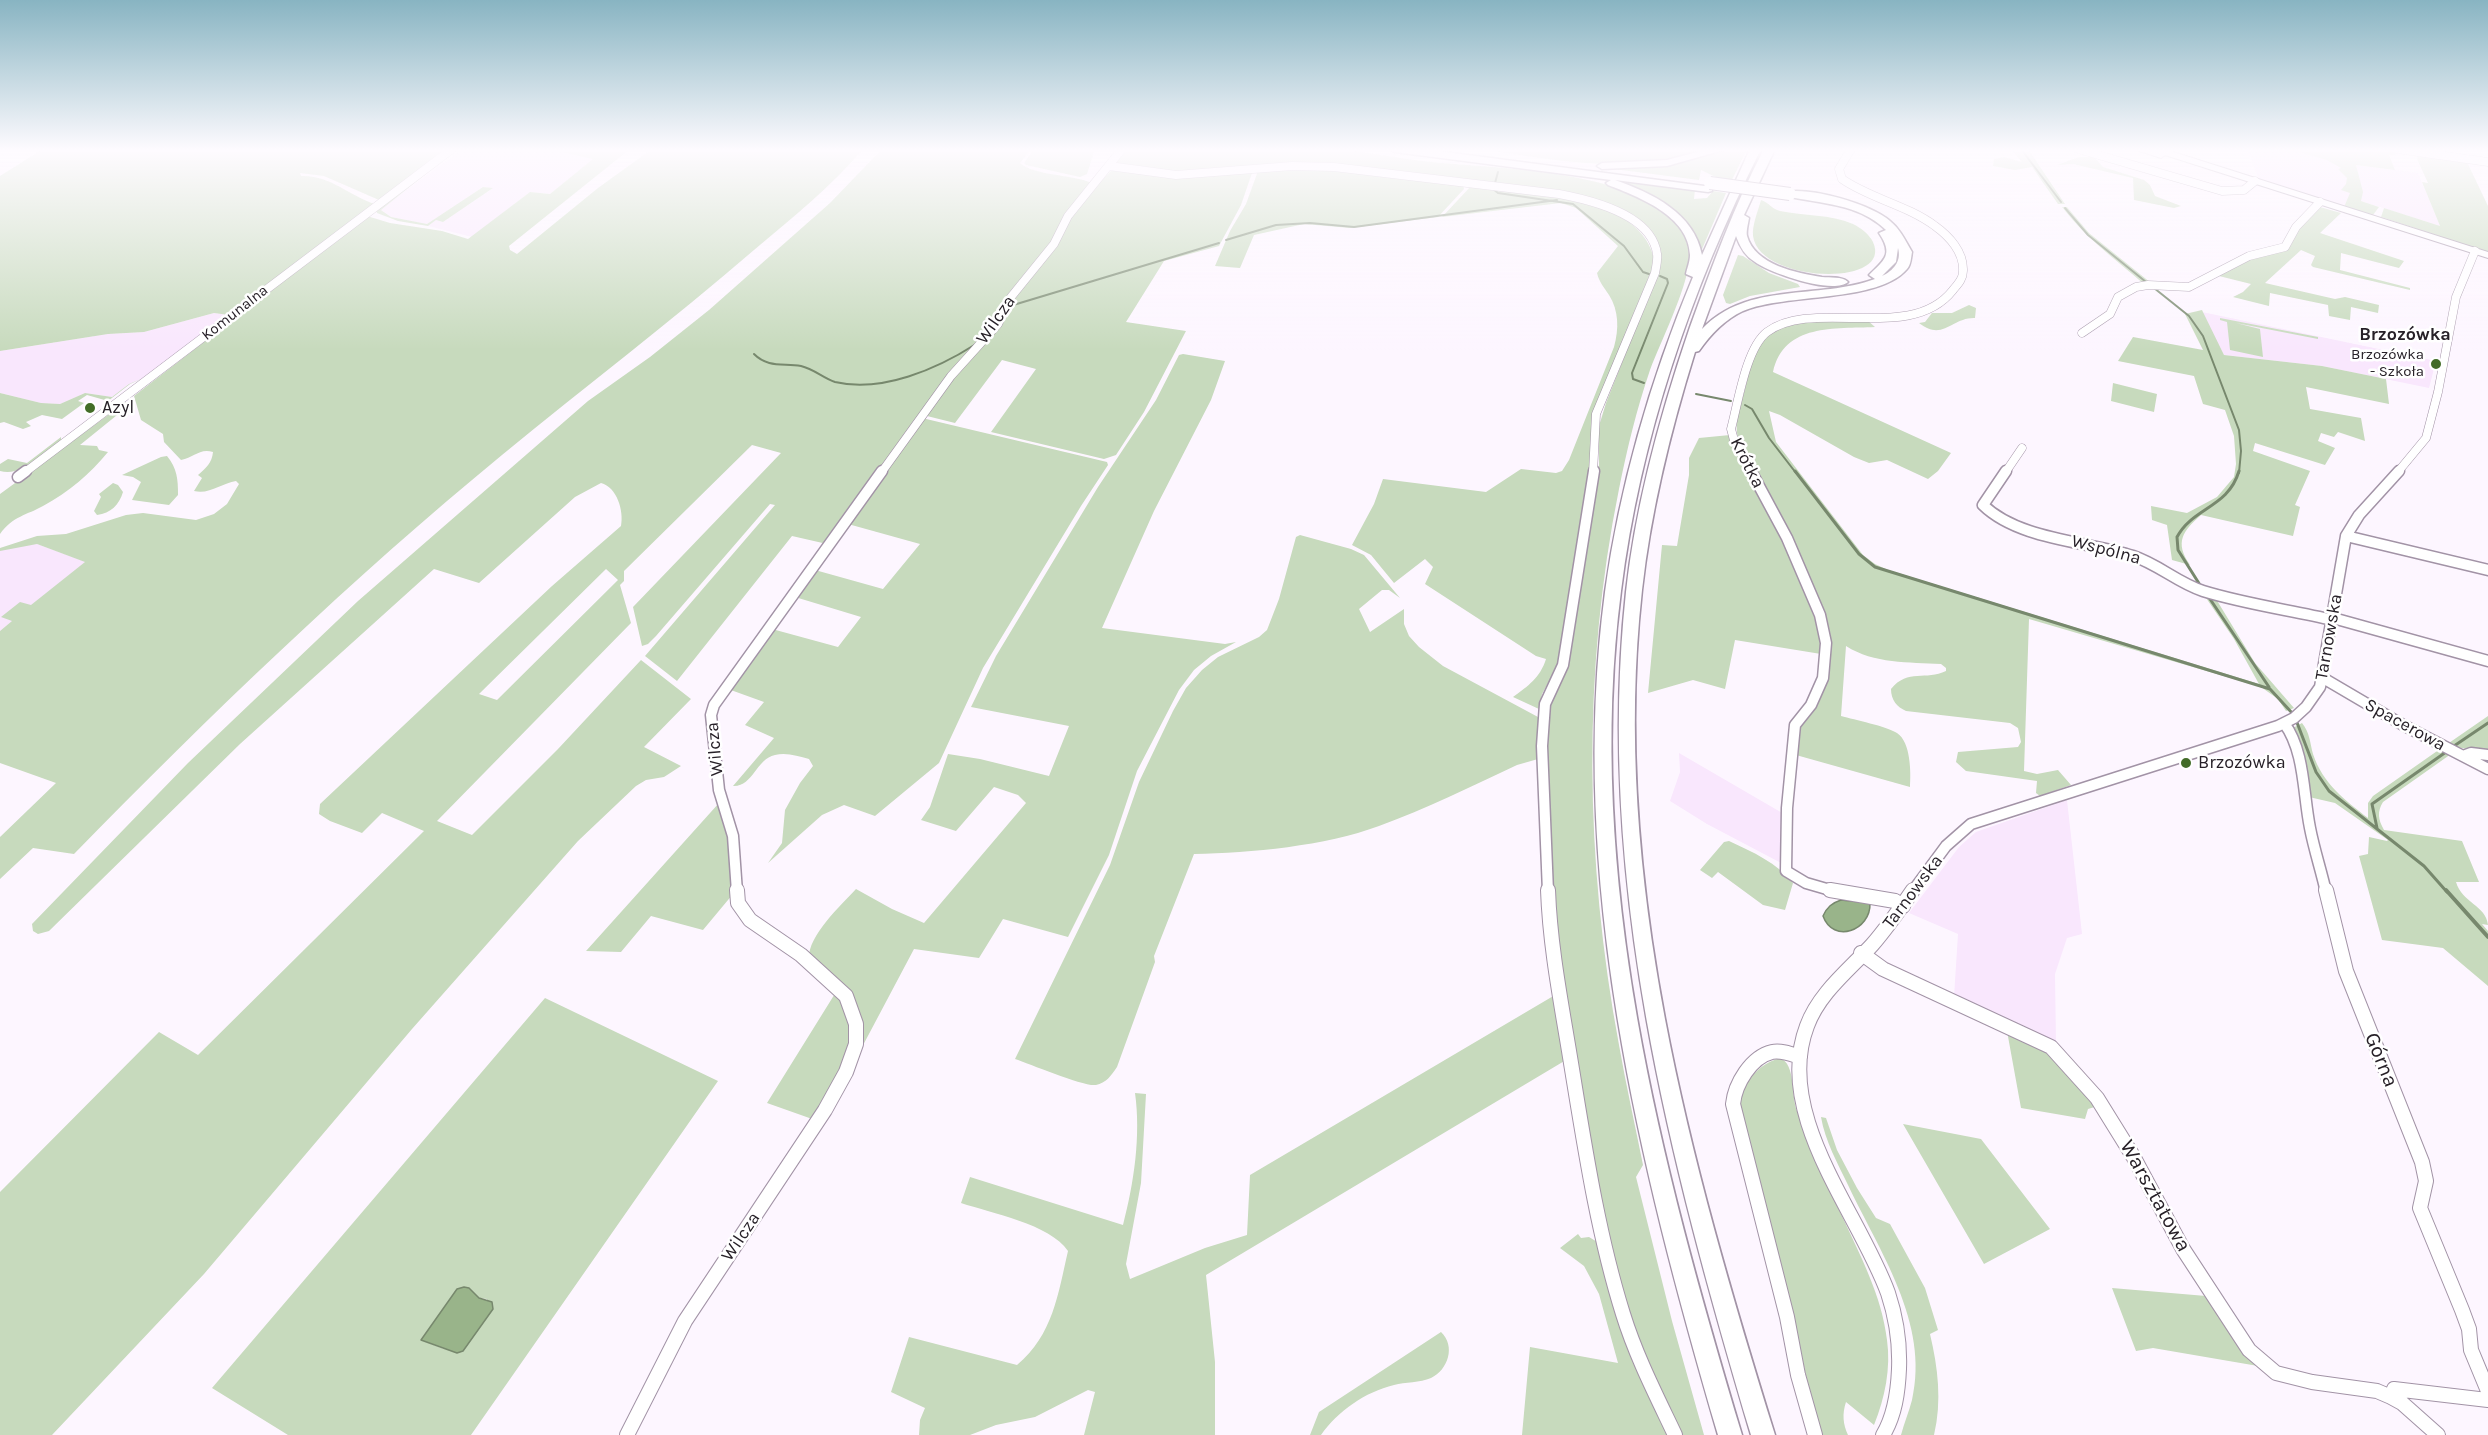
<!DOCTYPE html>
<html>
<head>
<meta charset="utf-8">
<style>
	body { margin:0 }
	canvas { display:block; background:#fdf6ff }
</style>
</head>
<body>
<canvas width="2488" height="1435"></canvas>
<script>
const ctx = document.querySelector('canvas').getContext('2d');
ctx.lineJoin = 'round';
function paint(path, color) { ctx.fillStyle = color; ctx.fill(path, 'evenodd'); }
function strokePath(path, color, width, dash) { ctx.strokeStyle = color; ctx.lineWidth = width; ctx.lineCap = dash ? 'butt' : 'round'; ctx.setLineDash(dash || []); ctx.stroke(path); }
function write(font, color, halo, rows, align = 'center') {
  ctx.font = font + ' Karla,sans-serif'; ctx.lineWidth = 5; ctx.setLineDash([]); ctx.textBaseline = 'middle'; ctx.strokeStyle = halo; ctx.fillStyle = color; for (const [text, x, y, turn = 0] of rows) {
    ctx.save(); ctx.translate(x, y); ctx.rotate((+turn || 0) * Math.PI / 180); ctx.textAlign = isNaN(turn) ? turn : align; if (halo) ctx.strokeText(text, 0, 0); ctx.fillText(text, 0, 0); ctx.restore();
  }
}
const built = new Path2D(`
	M463 149H569L594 159 550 194 530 192 472 237 428 226 436 220 443 222 492 189 483 187 427 224 391 217 380 209Z
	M2247 149H2344L2357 188 2347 209 2259 180Z
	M2356 165 2418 173 2440 226 2361 201Z
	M2202 312 2436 361 2429 388 2322 366 2224 355Z
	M214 313 227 315 146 377 129 384 112 397 85 393 60 404 41 403 0 393V351L108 334 144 332Z
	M37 544 86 562 0 631V548Z
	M1679 753 1784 814 1783 864 1707 824 1670 801 1680 772Z
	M2067 800 2082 934 2067 938 2055 974 2056 1044 1954 997 1958 934 1909 913 1959 847 1976 832Z`);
const green = new Path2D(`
	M43 149H448L379 200 324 176 300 173 301 176C331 175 349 196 375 204L229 315 214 313 144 332 108 334 0 351V176Z
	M548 149H630L509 246 510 250 517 254 598 188 652 149H863C831 187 792 218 754 250 672 321 586 386 502 455 351 579 210 715 74 854L33 848 0 879V837L56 783 0 763V631L12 621 1 617 20 602 31 605 85 562 37 544 0 551V548L37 536 66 534 126 515 143 513 196 520 214 514 227 504 239 484 236 481C222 483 209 495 194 491L202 478 198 475C206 468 212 463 213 452 199 448 194 458 181 460L164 442 163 434 141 420 134 396 367 216 390 223 442 231 468 239 530 192 550 194 593 159Z
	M882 149H1031L1020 163C1035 176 1071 174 1092 183L997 322 827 544 792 536 677 681 645 656 775 505 770 504 656 636 648 644 642 646 633 607 781 453 752 445 624 571V581L620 585 631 623 437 821 472 835 558 749 641 660 691 699 644 747 681 766 664 777 646 780 636 786 578 841 412 1029 204 1274 52 1435H0V1192L159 1032 198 1055 424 831 382 813 362 833 330 821 319 814 320 804 552 586 621 526C624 511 617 487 601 483L575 497 479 583 434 569 240 744 49 931 38 934 33 931 32 924 188 763 358 601 588 401 650 357 709 310 830 203ZM606 569 618 580 497 700 479 694Z
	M1034 149H1095L1087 174 1080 177 1026 165 1024 163Z
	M1126 149C1194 149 1266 145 1333 149 1366 151 1399 159 1432 162 1496 169 1647 169 1682 232 1687 241 1690 252 1689 262 1686 291 1661 341 1650 370 1637 408 1627 449 1619 489 1582 671 1585 862 1619 1045 1626 1085 1635 1125 1643 1165L1636 1177 1672 1321 1704 1435H1680L1633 1334 1604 1212 1587 1127 1560 954 1552 873 1547 740 1549 711 1599 465V426L1606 403 1659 270 1647 230 1598 201 1339 166 1194 174 1115 163Z
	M1482 149H1716C1701 153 1686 158 1671 161 1608 170 1544 159 1482 149Z
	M1729 149H1747L1730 184 1701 170 1699 180 1606 168 1673 165Z
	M2011 149H2028L2065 204H2058L2032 167 2015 170 1993 166 1994 159 2004 157 2022 162Z
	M2301 149 2397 151 2395 155H2389L2395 170 2356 165 2363 192 2361 201 2379 207 2373 215 2344 207 2350 193 2341 190 2346 184 2347 178 2338 169 2341 168 2327 160 2302 153Z
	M2419 154 2466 160 2488 206V252L2381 217 2384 208 2440 226 2422 182 2428 183 2417 159Z
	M2079 157H2094L2103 167 2144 180 2150 185 2155 196 2181 206 2174 208 2134 200 2133 178 2073 164 2057 165Z
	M1325 168 1463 184 1464 189 1438 217 1350 228 1304 224 1254 235 1240 268 1215 266 1230 231 1246 204 1258 171Z
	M1113 169 1152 175 1252 173 1241 205 1219 246 1164 261 1126 322 1186 331 1144 412 1116 455 1104 459 991 432 1036 369 1002 360 955 423 927 416 957 371 995 332 1013 298 1088 194Z
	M419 177H422L381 210 391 217 427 224 483 187 493 188 443 222 436 220 428 226 398 221 377 213 376 210Z
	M1597 177 1695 189 1694 199 1707 198 1713 191 1726 193 1700 254 1686 224 1617 182Z
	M1472 185C1527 192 1644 193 1655 263L1597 409 1590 466 1557 667 1542 694 1539 709 1513 697C1528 686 1540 678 1546 659L1536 656 1425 584 1433 567 1425 559 1394 583 1371 555 1352 545 1374 504 1383 479 1486 492 1521 469 1556 473 1562 471 1569 460 1614 347C1619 329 1619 311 1609 295 1604 287 1599 282 1597 273L1618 246 1576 208 1561 203 1442 217Z
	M1761 200C1768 202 1772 209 1780 211 1804 216 1830 214 1853 224 1861 228 1869 234 1873 242 1894 288 1759 283 1753 236 1752 225 1758 211 1761 200Z
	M2062 207H2067L2089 233 2151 283 2144 284C2114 258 2087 239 2062 207Z
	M2320 207 2341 213 2320 233 2404 261 2399 268 2341 253 2340 270 2410 288V290L2313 267 2311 265 2315 256 2301 250 2265 283 2335 299 2345 297 2379 305 2378 313 2351 307 2350 320 2329 316 2328 305 2270 293 2269 306 2233 297 2243 292 2251 284 2215 275 2236 264 2285 249 2291 245 2297 231Z
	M1738 255 1743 256 1769 273 1798 284 1800 287 1750 296 1730 304 1726 303 1723 295Z
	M1969 305 1976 308 1975 318C1952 317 1943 342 1919 323L1925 322 1932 313H1952Z
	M2202 310 2224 355 2322 366 2386 379 2389 404 2306 387 2310 409 2361 418 2365 441 2338 432 2334 437 2321 433 2318 441 2335 448 2325 465 2255 443 2253 451 2310 471 2295 505 2300 507 2293 536 2201 515C2183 531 2174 542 2190 565L2172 560 2167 525 2152 520 2151 506 2187 513 2217 497 2234 477 2236 464 2234 436 2225 410 2203 404 2194 376 2118 361 2133 337 2203 350 2185 314Z
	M2220 318 2318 337V339L2236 323 2260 329 2263 357 2230 350 2227 322 2220 320Z
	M1867 320 1875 327C1835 329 1784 323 1773 372L1951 453 1938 471 1928 479 1887 460 1869 463 1854 457 1780 415 1769 411 1776 442 1863 555 1875 564 1888 570 2259 684 2234 639 2202 592 2213 594 2255 663 2294 708 2286 711 2278 699 2261 687 2029 619 2024 771 2037 774 2058 770 2071 785 2040 796 2036 793 2037 781 1966 771 1956 762 1958 752 2018 747 2021 742 2018 728 2010 723 1906 711C1897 707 1891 700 1891 689 1908 668 1926 681 1946 671V668L1941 664C1909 662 1874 664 1846 646L1841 716C1855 720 1886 726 1897 733 1911 742 1911 773 1910 787L1796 755 1799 728 1820 695 1827 671 1831 649 1830 632 1742 451C1732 424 1738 416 1745 389 1749 374 1753 349 1764 337 1784 316 1839 321 1867 320Z
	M1183 354 1225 361 1211 400 1154 511 1102 628 1225 644 1236 642 1211 656 1194 670 1179 690 1137 771 1109 855 1068 937 1003 919 979 958 914 949 861 1049 859 1014 809 958C808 936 841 905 856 889L892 909 924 923 1026 803 1018 795 994 787 956 831 921 820 930 807 948 754 980 759 1049 776 1069 726 971 707 996 656 1098 487 1156 400 1179 355Z
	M146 377 130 384 108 401 87 395 78 401 84 403 62 419 42 415 26 422 31 426 23 429 4 422 0 423V393L41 403 60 404 85 393 112 397 129 384Z
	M2113 383 2157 394 2154 412 2111 401Z
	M126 402 127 407 80 445 97 446 99 450 108 452C90 474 69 492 43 506 27 515 13 516 0 534V494Z
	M922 418 1107 462 1108 465 1081 506 983 668 939 763 875 816 844 805 822 815 768 863 782 843 785 810 800 783 813 766 809 759C798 756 786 752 775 755 756 759 753 787 733 786L774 738 745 725 764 702 728 689 772 629 838 647 861 617 795 597 815 570 883 589 920 544 848 524Z
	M1730 435 1786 545 1820 626 1822 641 1821 654 1735 640 1725 689 1693 680 1648 693 1662 545 1677 546 1689 475V458L1699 438Z
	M61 437V441C43 454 23 477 0 471V464L8 459 27 463Z
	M167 456C177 468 178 479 178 495L169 505 132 500 141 482 133 477 122 475 161 457Z
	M113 483 118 485 123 492C119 505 111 513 97 515L94 511 101 497 99 494Z
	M1300 535 1351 549 1364 555 1400 598 1389 590H1382L1359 609 1370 632 1404 609V624L1409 636 1419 647 1443 666 1538 717V759L1517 765C1472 786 1426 809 1379 826 1325 846 1251 853 1194 854L1154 956 1155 962 1117 1067C1111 1076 1106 1083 1096 1085 1084 1087 1030 1064 1015 1059L1110 865 1139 782 1173 711 1186 688 1202 670 1218 657 1259 637 1267 630 1279 599 1296 537Z
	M2488 716V753L2446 745Z
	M2302 723C2310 733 2310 743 2313 754 2323 784 2345 800 2368 818V803L2373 796 2440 749 2451 754 2383 802C2377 812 2378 819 2384 830L2462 841 2479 882H2456C2462 903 2486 905 2488 925L2482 924 2488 931V986L2443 948 2382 940 2359 856 2368 854 2369 837 2387 841 2388 840 2335 803 2309 797 2293 728Z
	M719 803 731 844 733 894 703 930 651 916 621 952 586 951Z
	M1729 841C1753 852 1777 863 1793 883L1785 910 1763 905 1718 872 1712 878 1700 870 1724 842Z
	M836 992 851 1018V1053L815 1120 767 1103Z
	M1555 995 1566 1060 1206 1275 1215 1362V1435H1084L1095 1392 1088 1390 1035 1417 996 1425 970 1435H919L920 1420 925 1408 891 1392 909 1337 1017 1365C1053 1335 1058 1294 1068 1251 1050 1224 991 1213 961 1203L970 1177 1123 1225C1134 1183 1141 1136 1135 1093L1146 1094 1141 1183 1126 1264 1130 1279 1205 1248 1247 1235 1250 1175Z
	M545 998 718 1081 471 1435H288L212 1388ZM469 1288 479 1298 487 1299 488 1316 476 1332 444 1349 421 1340Z
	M2007 1031 2051 1052 2098 1106 2088 1109 2085 1119 2021 1108Z
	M1780 1058C1796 1064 1791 1096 1797 1111 1810 1147 1825 1181 1842 1216 1860 1255 1882 1296 1887 1340 1891 1368 1885 1398 1874 1425L1846 1402C1842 1414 1843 1424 1848 1435H1822C1807 1391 1801 1346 1790 1301 1777 1240 1757 1180 1740 1119 1737 1092 1752 1066 1780 1058Z
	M1821 1117 1826 1118 1837 1150 1857 1188 1876 1218 1890 1224 1925 1288 1938 1330 1930 1334C1938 1368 1942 1401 1934 1435H1901C1904 1423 1909 1412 1912 1400 1930 1323 1879 1251 1848 1185 1838 1164 1825 1141 1821 1117Z
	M1903 1124 1981 1139 2050 1229 1984 1264Z
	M1578 1234 1581 1238 1589 1237 1599 1243 1668 1435H1522L1530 1347 1618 1363 1599 1294 1584 1266 1560 1248Z
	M2112 1288 2206 1296 2258 1366 2153 1348 2136 1351Z
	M1441 1332C1456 1346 1448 1370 1431 1378 1420 1383 1405 1382 1394 1385 1365 1392 1338 1411 1321 1435H1310L1319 1412Z`);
const water = new Path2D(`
	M1841 900 1870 903C1871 931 1833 944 1823 916 1827 907 1832 903 1841 900Z
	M464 1287 469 1288 479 1298 492 1302 493 1309 463 1351 457 1353 421 1340 457 1289Z`);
const streamFar2 = new Path2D(`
	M2021 149 2061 202
	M1495 183 1498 172
	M1493 189 1498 193 1573 204 1624 246 1643 272 1649 274
	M2065 208 2088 235 2146 282
	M1226 240 1276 225 1310 223 1354 227 1557 200
	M2154 288 2189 316 2203 336 2239 430 2241 451 2239 473
	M1010 306 1219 243
	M995 321 997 313 1002 309
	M754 354C768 368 783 363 801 366 814 369 823 378 835 382 882 393 937 369 976 344
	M1644 383 1633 379 1632 373 1668 283 1667 279 1660 276
	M1696 394 1731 401
	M1745 405 1752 409 1769 438 1796 473`);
const streamFar1 = new Path2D(`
	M1795 471 1859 554 1875 567 2270 689 2293 714
	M2200 585 2178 550 2177 537C2193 507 2228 508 2239 471
	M2208 596 2269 687
	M2296 720 2316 772 2329 791 2424 866 2447 892
	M2454 746 2488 723
	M2377 828 2372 804 2446 752`);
const stream = new Path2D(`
	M2446 890 2488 937`);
const minorFar2 = new Path2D(`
	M2078 149 2222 191 2244 190 2255 181
	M2397 149 2488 162
	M1109 166 1176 175 1292 166 1334 167 1559 194C1591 200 1652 215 1657 254 1658 260 1656 267 1655 273L1596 414 1593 473
	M2082 333 2110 314 2118 297 2136 287 2148 285 2189 287 2249 256 2285 247 2296 227 2320 202
	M24 473 452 149
	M881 473 951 376 998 324 1011 297 1054 244 1068 216 1122 149
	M1752 473 1734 440 1731 429C1738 403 1746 348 1767 332 1814 297 1911 344 1953 290 1958 284 1963 279 1963 271 1964 252 1949 236 1935 226 1907 205 1871 199 1842 179L1839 169 1851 149
	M2005 473 2022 448
	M2397 473 2426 438 2438 392 2456 297 2475 251`);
const minorFar1 = new Path2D(`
	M1751 471 1787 538 1820 615 1826 643 1823 678 1811 705 1795 725 1787 808 1786 871 1806 883 1837 892
	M2006 471 1983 505C2019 540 2087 541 2133 556 2158 564 2178 583 2203 591 2245 604 2290 610 2333 620
	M18 477 26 471
	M2346 536 2488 570
	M2333 618 2488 661
	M2323 678 2403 725 2488 769
	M2284 723C2305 751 2303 794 2310 828 2314 849 2321 870 2326 892
	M2463 756 2471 753 2488 755
	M737 892 733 836 719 790 711 715 714 705 882 471
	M1548 892 1542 746 1545 704 1563 665 1594 471
	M1912 892 1946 846 1971 824 2278 726 2294 718 2306 707 2320 687 2346 536 2359 515 2399 471`);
const minor = new Path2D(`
	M1548 890C1550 946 1561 1002 1570 1057 1584 1142 1597 1231 1623 1314 1636 1356 1656 1395 1675 1435
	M1830 890 1895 901 1903 906
	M2326 890 2346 971 2422 1162 2426 1181 2420 1208 2462 1310 2469 1329 2471 1350 2488 1391
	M1861 953 1883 969 2051 1047 2097 1098 2133 1156 2183 1249 2249 1350 2276 1373 2312 1382 2377 1391 2391 1397 2402 1403 2438 1435
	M1800 1057C1791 1054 1781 1050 1772 1052 1751 1057 1735 1084 1733 1104L1787 1317 1798 1375 1815 1435
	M2391 1397 2394 1389 2488 1400
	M627 1435 685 1321 825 1110 846 1072 856 1044V1024L846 996 801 955 750 920 738 903 737 890
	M1883 1435C1895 1415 1898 1392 1899 1369 1900 1344 1896 1317 1888 1293 1859 1213 1773 1115 1807 1026 1819 993 1849 970 1872 945 1887 928 1900 909 1913 890`);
const major = new Path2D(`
	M2133 149H2164L2488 252V258L2165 155 2161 158Z`);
const highway = new Path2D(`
	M1390 149H1422L1712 187V191L1708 192 1615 180C1652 193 1694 213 1702 255L1750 149H1761C1692 287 1640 438 1621 591 1584 876 1661 1164 1742 1435H1718C1639 1164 1567 876 1605 592 1620 484 1651 378 1693 277L1686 274C1687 268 1690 262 1690 255 1689 216 1639 197 1608 185L1606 183 1611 180 1395 152Z
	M1708 149H1727L1667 166 1602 169 1597 166 1602 163 1667 160Z
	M1764 149H1775L1744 215 1749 218C1748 224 1746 231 1747 236 1755 265 1797 273 1822 277 1830 278 1842 276 1848 282 1833 295 1770 273 1755 262 1745 256 1740 247 1736 236L1702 329C1748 281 1818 300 1875 279L1869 275C1884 260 1894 255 1879 233L1886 230C1858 203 1821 204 1786 196V192C1811 187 1870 204 1890 221 1900 229 1905 240 1912 252 1911 257 1911 265 1907 269 1878 303 1786 293 1743 311 1724 320 1711 334 1699 351L1695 352C1671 429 1651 509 1642 590 1610 877 1691 1164 1775 1435H1751C1670 1162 1595 879 1626 592 1636 502 1661 412 1690 327 1712 266 1734 206 1764 149ZM1898 248C1902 261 1893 271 1882 276L1896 262Z`);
const highwayBridge = new Path2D(`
	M1710 183 1790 194`);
const markers = [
	[2436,364,6,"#436c28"],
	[90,408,6,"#436c28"],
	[2186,763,6,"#436c28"]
];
const farStreetnames = [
	["Komunalna",235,313,-38]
];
const farPoinames = [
	["Brzozówka",2424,355],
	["- Szkoła",2424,372]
];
const streetNames = [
	["Wilcza",996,320,-55],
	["Krótka",1747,463,63],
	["Wspólna",2106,550,15],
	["Tarnowska",2329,637,-80],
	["Spacerowa",2405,725,29],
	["Wilcza",715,749,-95],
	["Tarnowska",1913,892,-53],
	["Wilcza",741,1237,-56]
];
const farQuarternames = [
	["Brzozówka",2405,335]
];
const poiNames = [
	["Azyl",102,408],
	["Brzozówka",2198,763]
];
const nearStreetnames = [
	["Górna",2381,1060,68],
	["Warsztatowa",2155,1196,61]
];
paint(built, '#f9e7fd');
paint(green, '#c7dabd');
paint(water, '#99b48a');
strokePath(water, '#77886d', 1.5);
strokePath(streamFar2, '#77886d', 2);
strokePath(streamFar1, '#77886d', 3);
strokePath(stream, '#77886d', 4);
strokePath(minorFar2, '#a293a6', 9);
strokePath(minorFar1, '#a293a6', 13);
strokePath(minor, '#a293a6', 16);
strokePath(major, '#a293a6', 2);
strokePath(highway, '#a293a6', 3);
strokePath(minorFar2, '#fff', 8);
strokePath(minorFar1, '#fff', 10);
strokePath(minor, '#fff', 14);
paint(major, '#fff');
paint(highway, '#fff');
strokePath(highwayBridge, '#a293a6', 14, []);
strokePath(highwayBridge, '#fff', 12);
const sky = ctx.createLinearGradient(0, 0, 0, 350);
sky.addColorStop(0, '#88b4c2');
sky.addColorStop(0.43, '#fefbff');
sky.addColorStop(1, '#fefbff00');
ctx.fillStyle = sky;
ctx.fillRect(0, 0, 2488, 350);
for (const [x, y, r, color] of markers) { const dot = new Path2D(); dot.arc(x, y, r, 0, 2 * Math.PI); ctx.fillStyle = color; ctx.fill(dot); strokePath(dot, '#fff', 2); }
write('15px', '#272128', '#fff', farStreetnames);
write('15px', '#272128', '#fff', farPoinames, 'right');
write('18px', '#272128', '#fff', streetNames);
write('bold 18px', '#272128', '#fff', farQuarternames);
write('18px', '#272128', '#fff', poiNames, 'left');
write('21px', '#272128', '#fff', nearStreetnames);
</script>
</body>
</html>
